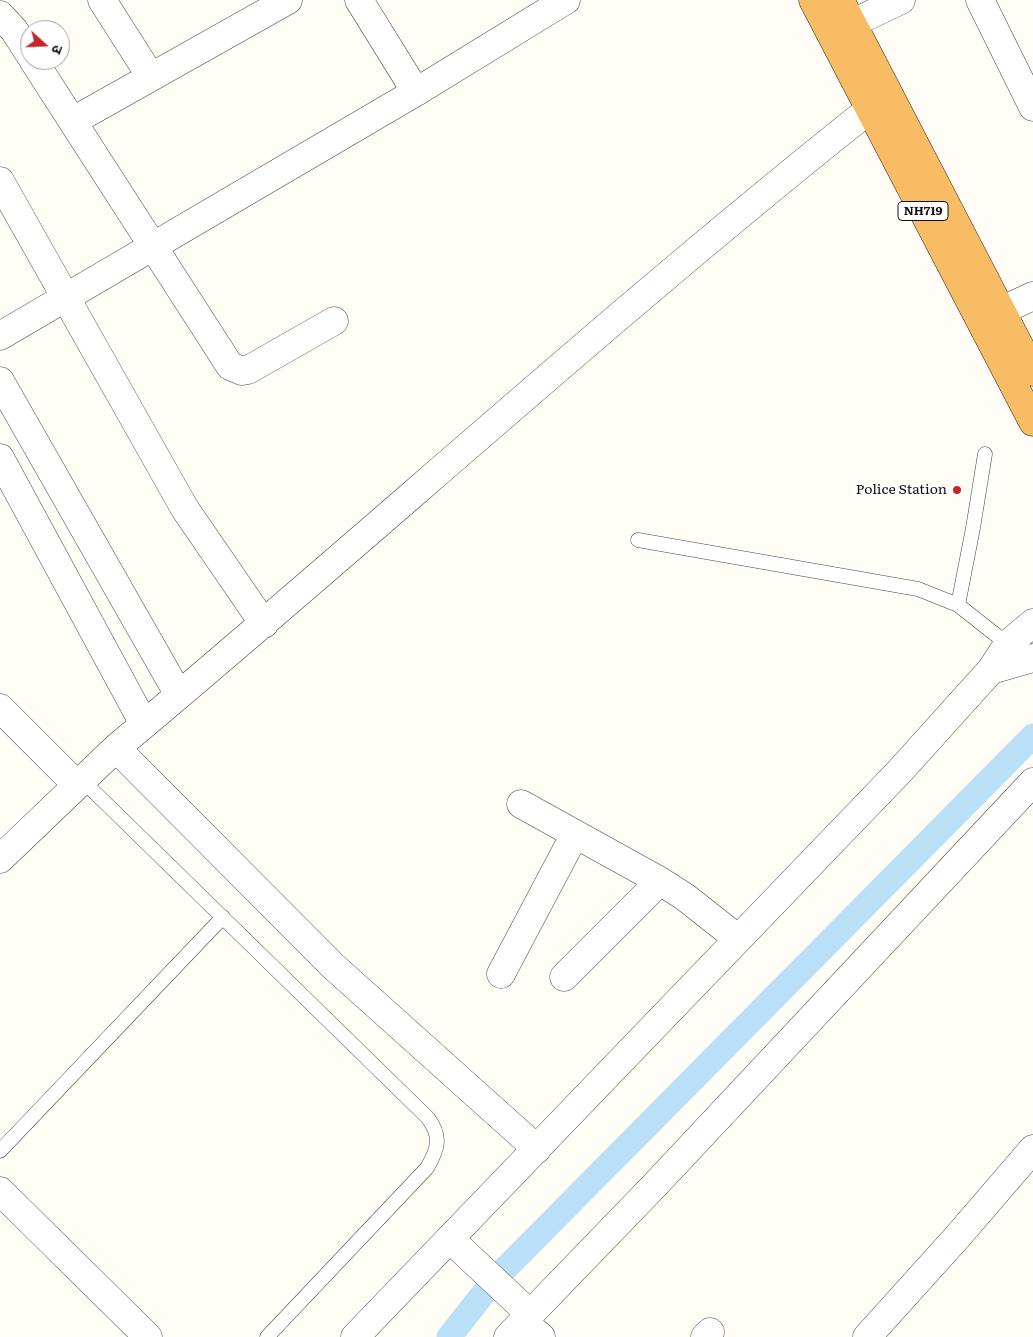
<!DOCTYPE html>
<html>
<head>
<meta charset="utf-8">
<style>
	body { margin:0 }
	#map { position:relative; width:1033px; height:1337px; overflow:hidden; background:#fffdf5; font-family:Literata,"Noto Sans Devanagari",serif }
	canvas { display:block }
	.north { position:absolute; left:20px; top:20px; width:50px; height:50px; box-sizing:border-box; background:#fff; border:1px solid #a0a0a0; border-radius:50%; rotate:110deg; font-size:14px; font-weight:700; line-height:20px; text-align:center; color:#111 }
	.north::after { content:''; display:block; margin:auto; width:18px; height:22px; background:#c4262e; clip-path:polygon(50% 0,100% 100%,50% 72%,0 100%) }
</style>
</head>
<body>
<div id="map">
<canvas width="1033" height="1337"></canvas>
<div class="north">उ</div>
</div>
<script>
const ctx = document.querySelector('canvas').getContext('2d');
ctx.lineJoin = 'round';
function strokePath(path, color, width, dash) { ctx.strokeStyle = color; ctx.lineWidth = width; ctx.lineCap = dash ? 'butt' : 'round'; ctx.setLineDash(dash || []); ctx.stroke(path); }
function write(font, color, halo, rows, align = 'center') {
  ctx.font = font + ' Literata,serif'; ctx.lineWidth = 5; ctx.setLineDash([]); ctx.textBaseline = 'middle'; ctx.strokeStyle = halo; ctx.fillStyle = color; for (const [text, x, y, turn = 0] of rows) {
    ctx.save(); ctx.translate(x, y); ctx.rotate((+turn || 0) * Math.PI / 180); ctx.textAlign = isNaN(turn) ? turn : align; if (halo) ctx.strokeText(text, 0, 0); ctx.fillText(text, 0, 0); ctx.restore();
  }
}
const canal = new Path2D(`
	M449 1337 495 1279 1033 736`);
const service = new Path2D(`
	M638 540 918 589 958 605 1010 646
	M958 605 973 528 985 454
	M82 780 428 1118C442 1137 438 1149 427 1168L267 1337
	M0 1151 223 917`);
const minor = new Path2D(`
	M102 0 151 77
	M359 0 416 92
	M980 0 1033 107
	M0 15 14 30 30 55
	M832 33 901 0
	M33 60 230 366 242 371 248 370 334 321
	M73 121 288 0
	M0 181 185 509 264 624
	M1001 311 1033 296
	M0 336 416 92 566 0
	M0 381 179 695
	M0 458 144 724
	M0 708 77 785
	M521 804 660 881 685 897 737 938
	M0 859 116 748
	M501 974 575 834
	M564 977 660 881
	M537 1149 333 966 116 748C369 537 612 314 870 109
	M0 1191 148 1337
	M450 1239 530 1314
	M523 1322 541 1337
	M508 1337 654 1186 1033 782
	M705 1337 710 1332
	M867 1337 959 1235 1033 1149`);
const tertiary = new Path2D(`
	M991 670 1033 658
	M355 1337 899 772 991 670 1008 644 1033 623`);
const trunk = new Path2D(`
	M813 0 1033 422
	M840 0 1033 372`);
const markers = [
	[957,490,5,"#c4262e"]
];
const shields = [
	[923,211,50]
];
const shieldNames = [
	["NH719",923,211]
];
const poiNames = [
	["Police Station",947,490]
];
strokePath(canal, '#b9e0f7', 25);
strokePath(service, '#444', 15);
strokePath(minor, '#444', 29);
strokePath(tertiary, '#444', 29);
strokePath(trunk, '#222', 29);
strokePath(service, '#fff', 14);
strokePath(minor, '#fff', 28);
strokePath(tertiary, '#fff', 28);
strokePath(trunk, '#f7bc64', 28);
for (const [x, y, r, color] of markers) { const dot = new Path2D(); dot.arc(x, y, r, 0, 2 * Math.PI); ctx.fillStyle = color; ctx.fill(dot); strokePath(dot, '#fff', 2); }
for (const [x, y, w] of shields) { const box = new Path2D(); box.roundRect(x - w / 2, y - 9.5, w, 19, 4); ctx.fillStyle = '#fff'; ctx.fill(box); strokePath(box, '#111', 1); }
write('bold 12px', '#111', null, shieldNames);
write('14px', '#111', '#fff', poiNames, 'right');
</script>
</body>
</html>
